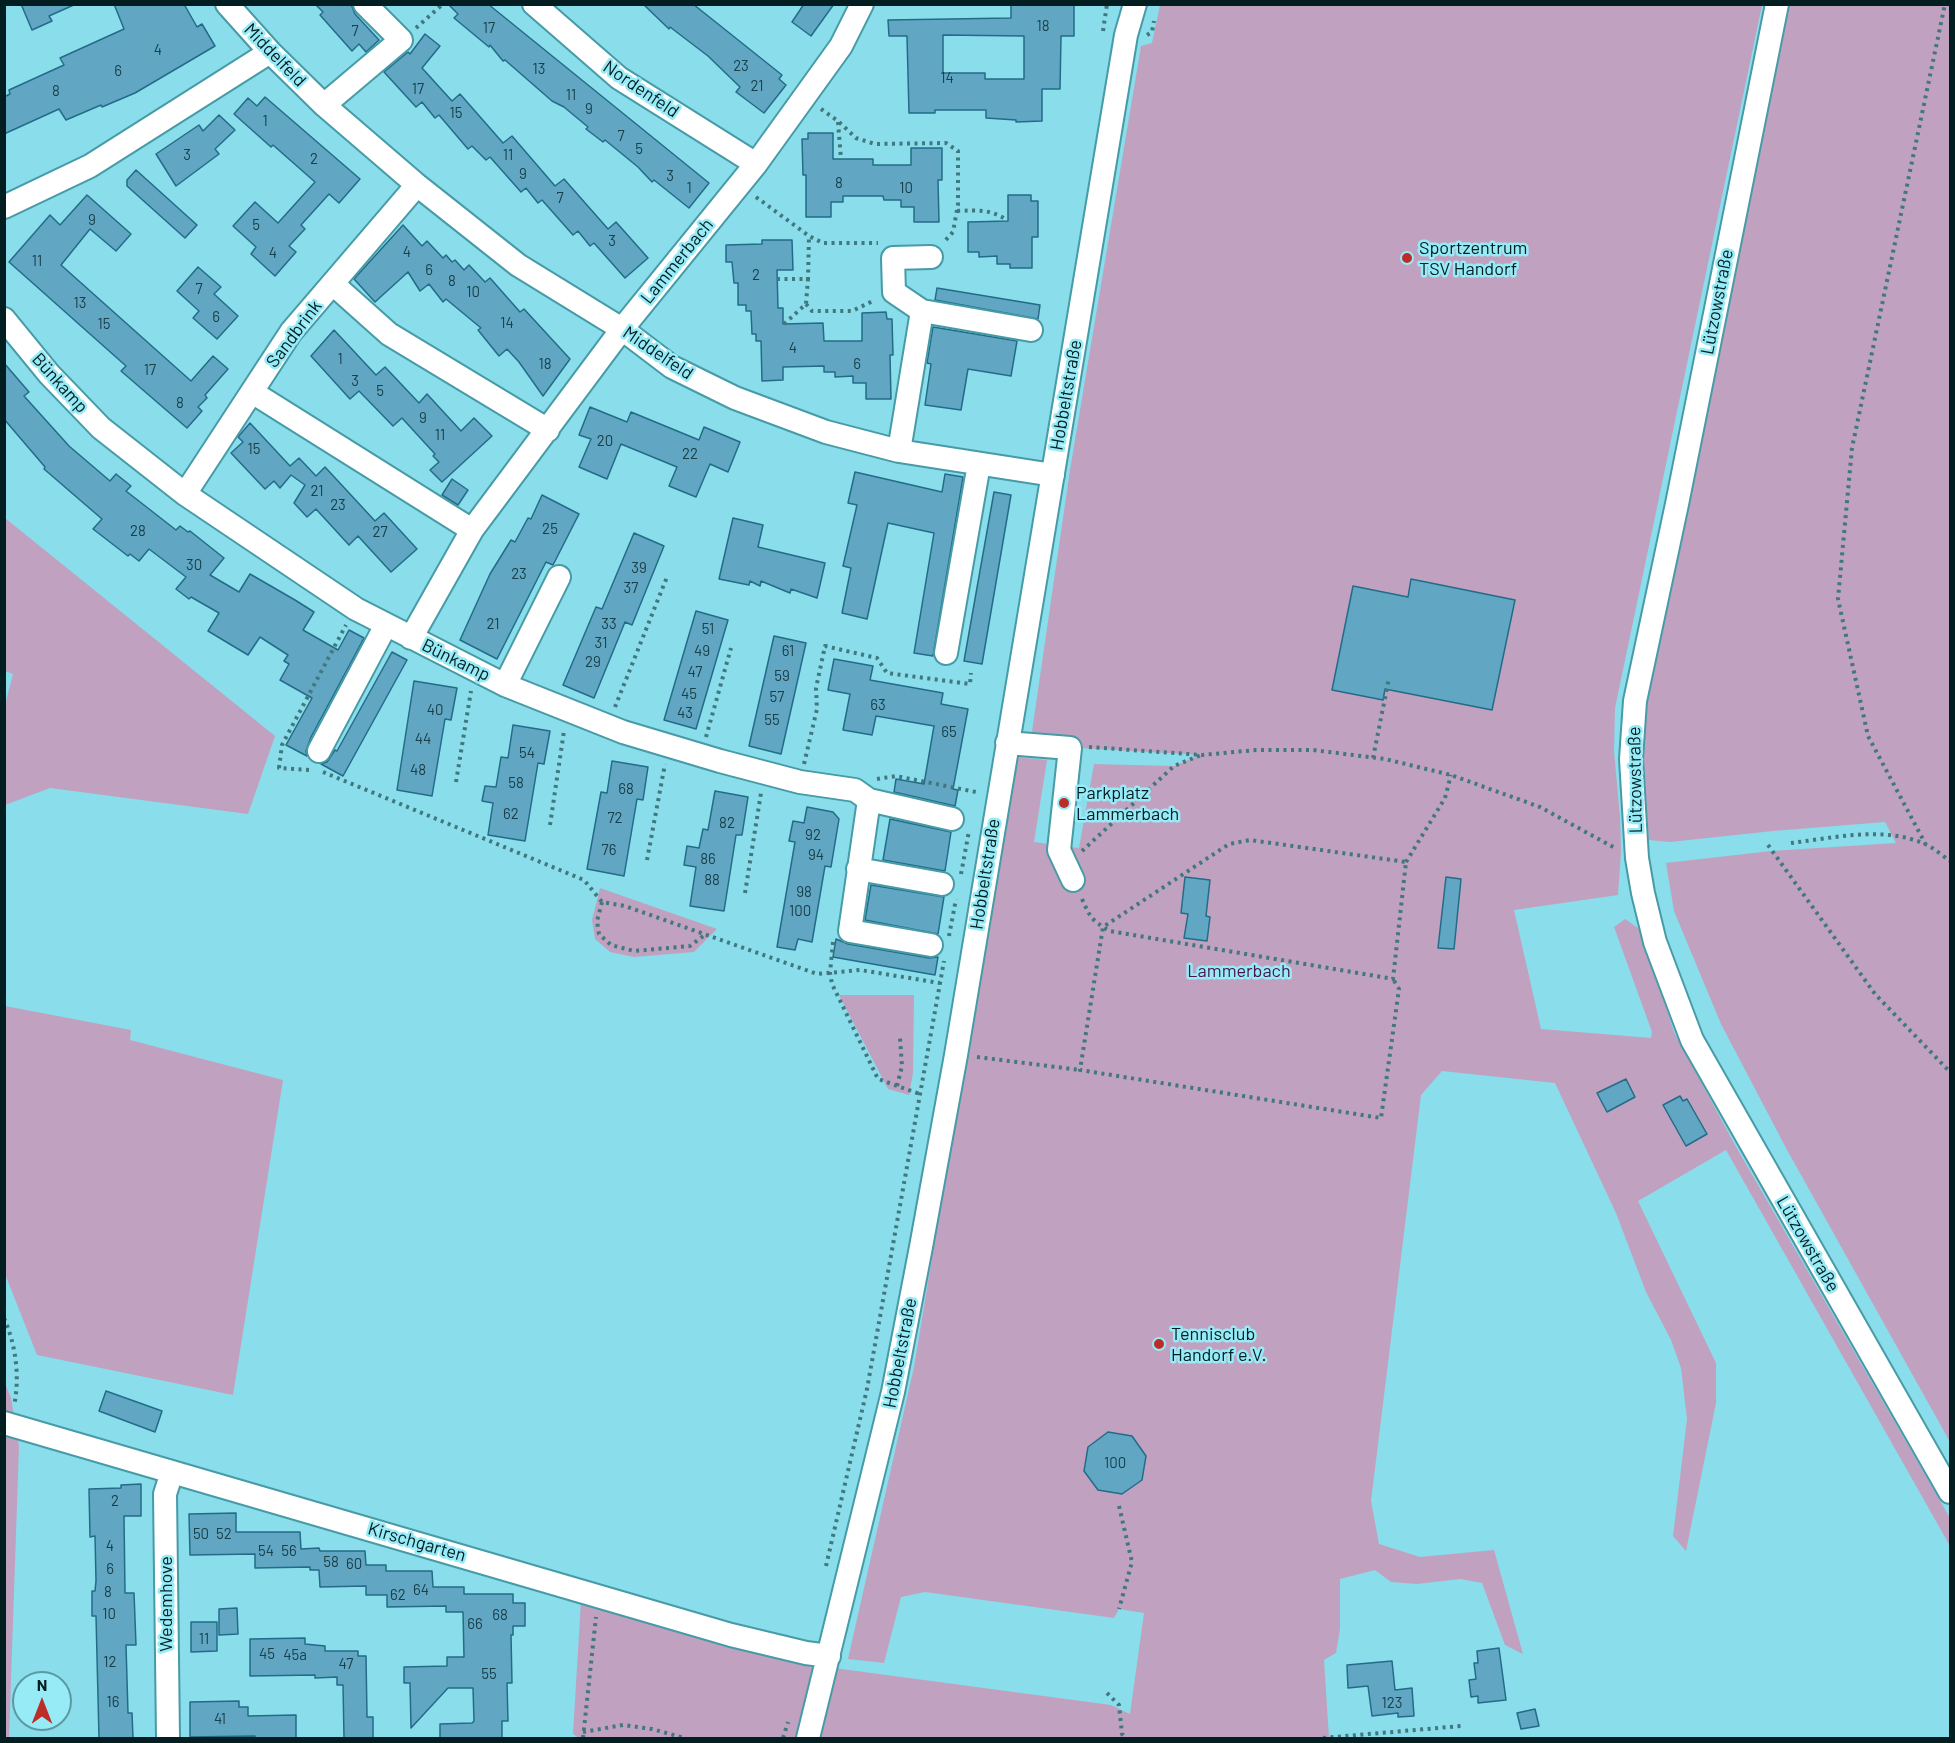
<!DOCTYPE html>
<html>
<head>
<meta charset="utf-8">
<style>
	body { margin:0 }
	#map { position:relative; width:1955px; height:1743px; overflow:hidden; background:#8addea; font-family:Barlow,sans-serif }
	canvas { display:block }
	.frame { position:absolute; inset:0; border:6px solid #031e21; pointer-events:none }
	.north { position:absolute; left:12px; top:1671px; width:60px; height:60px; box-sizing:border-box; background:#97ebf7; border:2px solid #5c99a1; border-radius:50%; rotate:0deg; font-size:16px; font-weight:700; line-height:24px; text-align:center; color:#031e21 }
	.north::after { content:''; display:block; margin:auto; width:21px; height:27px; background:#bc2d28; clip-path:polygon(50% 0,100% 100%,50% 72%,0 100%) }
</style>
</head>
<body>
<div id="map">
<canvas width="1955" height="1743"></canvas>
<div class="frame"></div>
<div class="north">N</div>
</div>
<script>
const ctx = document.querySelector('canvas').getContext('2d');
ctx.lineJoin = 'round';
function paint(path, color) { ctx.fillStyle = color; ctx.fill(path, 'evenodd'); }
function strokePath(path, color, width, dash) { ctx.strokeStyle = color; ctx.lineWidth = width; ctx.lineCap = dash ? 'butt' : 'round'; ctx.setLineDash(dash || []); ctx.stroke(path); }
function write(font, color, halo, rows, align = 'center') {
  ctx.font = font + ' Barlow,sans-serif'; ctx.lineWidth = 5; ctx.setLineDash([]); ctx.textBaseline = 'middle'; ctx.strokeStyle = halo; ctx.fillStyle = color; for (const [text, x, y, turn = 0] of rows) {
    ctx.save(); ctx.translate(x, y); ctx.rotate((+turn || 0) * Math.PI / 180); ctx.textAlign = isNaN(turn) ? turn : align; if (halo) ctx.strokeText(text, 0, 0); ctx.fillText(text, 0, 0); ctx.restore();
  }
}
const green = new Path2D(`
	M1160 5H1762L1615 708 1614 751 1620 817 1621 851 1618 895 1514 910 1541 1029 1651 1038 1652 1032 1614 927 1625 919 1641 930 1674 1032 1735 1145 1950 1518V1546L1726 1150 1638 1201 1716 1363V1403L1686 1551 1673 1536 1687 1419 1681 1368 1671 1340 1646 1292 1616 1213 1555 1083 1442 1071 1421 1095 1371 1501 1379 1544 1420 1557 1494 1550 1523 1654 1505 1645 1482 1583 1460 1579 1417 1584 1391 1582 1375 1570 1340 1579V1629L1336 1653 1324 1660 1329 1738H1331H579L573 1734 581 1600 819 1666 1111 1705 1130 1714 1144 1613 1119 1609 1114 1618 925 1592 901 1597 884 1663 848 1659 914 1367 1015 757 1047 760 1034 842 1079 848 1094 764 1174 766 1200 755 1030 745 1070 470 1141 46 1152 43Z
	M1788 5H1950V1442L1786 1148 1721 1024 1674 911 1666 863 1771 851 1896 843 1885 822 1773 831 1670 842 1649 840 1642 758 1646 700Z
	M5 518 275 736 248 814 50 788 5 805V705L13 674 5 671Z
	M600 888 717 929 694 952 634 957 610 952 595 939 592 920Z
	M839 995H914L913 1073 909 1095 888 1089Z
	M5 1006 131 1030 130 1040 283 1080 233 1395 37 1355 5 1274Z
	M4 1381 11 1398 19 1446 9 1738H4Z`);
const building = new Path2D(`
	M21 4H76L49 16 52 21 32 30Z
	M114 4H184L197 27 202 24 215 46 135 93 102 107 101 105 66 120 59 109 4 134V97L10 94 9 90 64 65 60 58 124 29Z
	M315 4H351L355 14 379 40 366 52 359 44 352 51 320 15 323 12Z
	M448 4H488L709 183 689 208 654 180 652 182 638 167 605 140 603 142 586 129 588 127 564 107 552 101 505 60 503 61 490 45 489 47 454 18 458 14Z
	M643 4H693L782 75 779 79 786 85 764 113 736 92 740 87 708 56 670 27 669 29Z
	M804 4H834L811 36 792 22Z
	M1011 4H1074V36H1061L1060 89H1042V121L1016 122V120L986 118V110H935V113H909L907 36H889L888 20 1011 18ZM943 35 1024 36V79H985V73H943Z
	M425 34 440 46 422 68 452 101 460 94 503 143 512 136 555 186 564 179 608 229 616 222 648 258 625 278 594 243 590 246 578 231 573 235 542 200 538 203 526 188 521 192 490 157 486 160 472 146 468 149 439 115 435 118 422 102 416 107 384 72 408 52 410 54Z
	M265 97 360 179 339 203 329 194 301 225 305 229 289 246 296 252 275 276 251 254 256 247 233 226 255 202 278 223 315 182 273 145 271 147 234 114 248 98 257 106Z
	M219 115 235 130 215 149 219 154 176 186 156 154 199 125 203 131Z
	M808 133H833V159H873V165H911V148H942V180H938L939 222H914V207H901V200H884L883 196H843V202H831V217H806V175H803L802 139H808Z
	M136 170 197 225 185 238 127 186V180Z
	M87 195 131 234 116 251 90 229 61 265 191 381 213 356 228 369 205 395 207 398 198 407 202 411 187 428 121 371 126 366 9 262 50 215 60 225Z
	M1008 195H1031V201H1038V237H1032V268H1010V264H997V256L979 257V252H968V222L1008 221Z
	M403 225 422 246 427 241 443 258 446 255 452 262 455 260 464 270 469 265 485 282 490 278 520 312 524 309 570 359 543 396 519 362 507 349 499 356 478 330 481 328 446 299 443 302 429 284 420 291 408 272 375 302 354 279Z
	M762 240H792L793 270H777L778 308H783V324L823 323 824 341H862V313L886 312 887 319H892L893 355H890L891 399H866V383H853V376L835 377V372H824V366L783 367V380L762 381 761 341H756V334H752L751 311H746V305H738V283H734L732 262H726V245L762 244Z
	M198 267 221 287 214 294 238 316 217 339 193 318 199 311 177 291Z
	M937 288 1040 305 1038 319 935 300Z
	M933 327 1017 341 1011 376 968 369 961 410 925 405 931 364 927 363Z
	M334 330 376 375 385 367 419 403 427 394 461 431 474 418 492 436 442 482 430 470 439 462 433 456 435 454 402 418 393 426 359 391 350 399 311 356Z
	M4 363 29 392 24 396 69 446 110 481 116 474 131 486 126 491 176 530 180 526 188 532 190 531 224 558 210 575 239 592 250 574 295 600 314 612 303 630 338 650 349 630 364 638 311 737 306 751 307 756 286 745 312 698 280 680 289 664 284 661 288 655 260 637 248 655 208 631 219 613 191 597 189 599 176 589 186 577 149 549 139 561 130 554 128 556 93 529 102 519 44 469 45 467 4 419Z
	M590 407 627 422 631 412 699 440 704 427 740 442 728 472 710 464 696 497 669 486 677 467 621 444 607 479 579 467 591 439 579 435Z
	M250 423 290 466 299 458 316 476 325 467 375 521 384 513 417 549 391 572 358 536 349 545 316 509 307 517 294 503 305 485 291 475 280 488 274 481 265 489 231 453 243 442 238 437Z
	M855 472 942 492 945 474 963 477 933 656 914 653 934 533 888 523 867 619 842 613 851 568 843 566 857 505 848 503Z
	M452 479 468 490 458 505 442 495Z
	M994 492 1011 495 982 664 964 661Z
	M542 495 579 514 553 565 546 562 497 659 460 640 490 574 511 540 515 542 528 518 531 519Z
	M733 518 763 525 758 547 825 563 817 598 791 589 790 593 761 581 760 586 750 581 749 585 719 579Z
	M634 533 664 546 632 625 625 622 594 698 563 685 596 607 602 609Z
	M1411 579 1515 600 1492 710 1385 689 1383 700 1332 690 1353 586 1408 597Z
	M696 611 728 620 696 729 664 720Z
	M774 636 806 643 781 754 749 746Z
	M392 652 407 660 343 776 321 764 327 762 335 750 337 751Z
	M834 659 873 666 870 680 943 693 941 704 968 709 953 789 958 790 955 806 894 792 896 779 924 784 934 726 876 716 872 735 843 730 850 694 828 690Z
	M414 681 457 688 451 720 445 719 432 796 397 790Z
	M513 725 550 731 544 764 538 763 525 841 488 835 493 803 482 801 485 786 496 787 501 757 508 758Z
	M612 761 648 767 643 800 637 799 624 876 587 869 601 792 607 793Z
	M715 791 748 797 742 835H736L724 911 690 906 696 867 684 865 687 846 699 848 703 829 708 830Z
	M807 807 833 812 839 819 831 867 825 866 812 942 798 939 795 950 777 947 795 842 789 841 793 821 804 823Z
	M890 819 951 832 945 871 883 860Z
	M1185 877 1210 880 1206 916 1210 917 1207 941 1184 938 1188 914 1181 913Z
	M1446 877 1461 879 1454 949 1438 948Z
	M871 885 944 897 938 934 865 920Z
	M836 939 848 944 929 958 938 957 935 975 833 957Z
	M1626 1079 1635 1097 1607 1112 1597 1093Z
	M1680 1096 1683 1101 1687 1099 1707 1134 1686 1146 1663 1105Z
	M106 1391 162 1411 155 1432 99 1411Z
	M1108 1432 1132 1436 1146 1456 1142 1480 1122 1494 1098 1490 1084 1471 1088 1447Z
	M141 1484V1516H124L125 1593H134L136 1645H126L128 1713H132L133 1738H99L96 1616H92V1591H95L96 1581 95 1536 90 1537 89 1489 121 1488V1485Z
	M236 1513V1532H300L301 1549 319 1548 320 1551H365L366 1565H386V1571H432L433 1587H464V1594H513V1603H525V1626H513V1635H511L512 1683H507L508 1721H502V1738H440V1724L472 1723 474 1721 473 1688H448L411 1728 410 1683H404V1667L447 1666V1657H464L463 1612H446V1606L387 1607V1595H366V1586L320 1587 319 1570H310V1567L255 1568V1554L190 1555 189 1514Z
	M237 1608 238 1634 219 1635V1609Z
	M191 1622H217V1651L191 1652Z
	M305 1638V1644L325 1646V1651H358V1656H366L367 1717H373V1738H344L343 1685H337V1677L315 1678V1675L250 1676V1639Z
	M1499 1648 1506 1700 1478 1703V1696L1471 1697 1469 1680 1476 1679 1474 1663H1478L1477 1651Z
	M1392 1661 1395 1690 1412 1688 1414 1716 1398 1717V1713L1372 1716 1368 1686 1348 1688 1347 1665Z
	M239 1701V1707H248V1716L296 1715V1738H255V1736L190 1737V1702Z
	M1535 1709 1539 1726 1521 1729 1517 1713Z`);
const path = new Path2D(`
	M416 28 443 4
	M1103 31 1107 4
	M1147 35 1152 32 1154 21
	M821 109 838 121 856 138 875 144 946 143 958 151V204L953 232 943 243
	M838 122 841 159
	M756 197 809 236 823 243H878
	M957 211C977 210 992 209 1008 221
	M777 279H808L809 236
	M806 304 812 311H852L875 300
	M784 324 806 304 808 279
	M615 707 667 577
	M706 737 731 648
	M1089 747 1202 755 1256 750H1313L1385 759 1451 775 1540 807 1615 848
	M1373 758 1389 678
	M804 764 817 709 816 688 825 646 877 658 887 673 970 684 971 673
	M309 770 279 768 282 745 346 625
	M323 772 584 880 602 902 625 906 817 974 860 970 940 983
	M877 779 896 776 976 792
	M456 782 471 691
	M550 825 564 731
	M1791 843C1834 838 1885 825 1927 845 1935 849 1943 856 1950 861
	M1768 845 1875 994 1950 1072
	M1926 845 1868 736 1838 599 1852 448 1945 4
	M1082 851 1174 766 1201 755
	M647 860 665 764
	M1406 862 1445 798 1451 775
	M961 874 969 831
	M745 893 761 793
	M1082 899C1091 919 1091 919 1109 931L1393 979 1406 862 1250 840 1229 844 1103 927 1080 1070 1381 1118 1399 989 1393 979
	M602 902 597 921 599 934 611 945 634 951 690 946 706 934
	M949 936 956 899
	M833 942 830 973 832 984 878 1079 920 1094
	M977 1057 1080 1070
	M897 1086 902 1066 900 1038
	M4 1318C16 1345 20 1377 14 1406
	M1119 1506 1132 1562 1119 1609
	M826 1566 867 1389 944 961
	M1107 1693 1119 1705 1122 1734 1125 1738
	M583 1732 623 1725 652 1729 684 1738
	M583 1738 596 1617
	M783 1738 788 1722
	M1323 1738 1461 1726`);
const minor = new Path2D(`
	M227 4 270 52 324 105 417 185 518 265 622 329 672 367 735 398 826 432 899 451 1053 475
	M534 4 619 78 756 164
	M1777 4 1677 504 1635 701 1631 759 1637 858 1643 893 1655 942 1692 1040 1950 1492
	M324 105 401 40 365 4
	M4 207 90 166 270 52
	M333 284 389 334 548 430
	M922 311 1031 330
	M4 319 49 374 101 428 185 494 356 609 505 685 623 732 720 761 800 782 855 790 869 800 850 931 931 945
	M252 392 472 530
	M899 451 922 311 894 292 893 258 931 257
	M185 494 291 332 417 185
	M411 638 472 530 622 329 756 164 841 46 862 4
	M946 653 979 464
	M505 685 559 577
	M1007 743 1070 748 1059 850 1073 880
	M319 751 386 625
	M869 800 952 819
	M858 869 942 884
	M4 1423 731 1635 806 1653 829 1656
	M168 1738 165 1494 172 1472
	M808 1738 893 1392 921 1247 956 1055 1126 35 1135 4`);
const markers = [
	[1407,258,6,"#bc2d28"],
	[1064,803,6,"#bc2d28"],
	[1159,1344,6,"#bc2d28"]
];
const numberNames = [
	["18",1043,26],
	["17",489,28],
	["7",355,31],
	["4",158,50],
	["23",741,66],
	["13",539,69],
	["6",118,71],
	["14",947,78],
	["21",757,86],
	["17",418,89],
	["8",56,91],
	["11",571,95],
	["9",589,109],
	["15",456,113],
	["1",265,121],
	["7",621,136],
	["5",639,149],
	["3",187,155],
	["11",508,155],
	["2",314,159],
	["9",523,174],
	["3",670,176],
	["8",839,183],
	["1",689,188],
	["10",906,188],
	["7",560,198],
	["9",92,220],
	["5",256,225],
	["3",612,241],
	["4",407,252],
	["4",273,253],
	["11",37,261],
	["6",429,270],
	["2",756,275],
	["8",452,281],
	["7",199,289],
	["10",473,292],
	["13",80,303],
	["6",216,317],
	["14",507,323],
	["15",104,324],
	["4",793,348],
	["1",340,359],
	["18",545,364],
	["6",857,364],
	["17",150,370],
	["3",355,381],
	["5",380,391],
	["8",180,403],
	["9",423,418],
	["11",440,435],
	["20",605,441],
	["15",254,449],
	["22",690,454],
	["21",317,491],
	["23",338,505],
	["25",550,529],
	["28",138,531],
	["27",380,532],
	["30",194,565],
	["39",639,568],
	["23",519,574],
	["37",631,588],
	["21",493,624],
	["33",609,624],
	["51",708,629],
	["31",601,643],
	["49",702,651],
	["61",788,651],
	["29",593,662],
	["47",695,672],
	["59",782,676],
	["45",689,694],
	["57",777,697],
	["63",878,705],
	["40",435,710],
	["43",685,713],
	["55",772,720],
	["65",949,732],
	["44",423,739],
	["54",527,753],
	["48",418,770],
	["58",516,783],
	["68",626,789],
	["62",511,814],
	["72",615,818],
	["82",727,823],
	["92",813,835],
	["76",609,850],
	["94",816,855],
	["86",708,859],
	["88",712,880],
	["98",804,892],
	["100",800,911],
	["100",1115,1463],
	["2",115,1501],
	["50",201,1534],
	["52",224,1534],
	["4",110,1546],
	["54",266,1551],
	["56",289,1551],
	["58",331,1562],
	["60",354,1564],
	["6",110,1569],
	["64",421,1590],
	["8",108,1592],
	["62",398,1595],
	["10",109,1614],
	["68",500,1615],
	["66",475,1624],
	["11",204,1639],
	["45",267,1654],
	["45a",295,1655],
	["12",110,1662],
	["47",346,1664],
	["55",489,1674],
	["16",113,1702],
	["123",1392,1703],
	["41",220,1719]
];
const streetNames = [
	["Middelfeld",275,55,46],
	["Nordenfeld",641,89,34],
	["Lammerbach",677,261,-51],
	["Lützowstraße",1717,302,-79],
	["Sandbrink",294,334,-53],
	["Middelfeld",658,353,34],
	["Bünkamp",60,383,48],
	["Hobbeltstraße",1066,395,-80],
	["Bünkamp",456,660,26],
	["Lützowstraße",1635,780,-91],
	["Hobbeltstraße",985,874,-81],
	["Lützowstraße",1808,1244,60],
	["Hobbeltstraße",900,1353,-79],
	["Kirschgarten",417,1542,16],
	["Wedemhove",166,1604,-90]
];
const poiNames = [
	["Sportzentrum",1419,248],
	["TSV Handorf",1419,269],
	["Parkplatz",1076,793],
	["Lammerbach",1076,814],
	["Tennisclub",1171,1334],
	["Handorf e.V.",1171,1355]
];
const parkNames = [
	["Lammerbach",1239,971]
];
paint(green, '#c1a1c0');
paint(building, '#61a7c4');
strokePath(building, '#226c88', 1.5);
strokePath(minor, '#469ba7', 26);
strokePath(path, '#42777e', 4, [3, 4.5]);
strokePath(minor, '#fff', 22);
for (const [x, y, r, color] of markers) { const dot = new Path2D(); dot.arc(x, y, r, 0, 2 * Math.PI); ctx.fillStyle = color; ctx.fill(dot); strokePath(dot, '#97ebf7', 2); }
write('15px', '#1a404a', null, numberNames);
write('18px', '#031e21', '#97ebf7', streetNames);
write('18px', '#031e21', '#97ebf7', poiNames, 'left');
write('18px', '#4a144b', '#97ebf7', parkNames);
</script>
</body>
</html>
